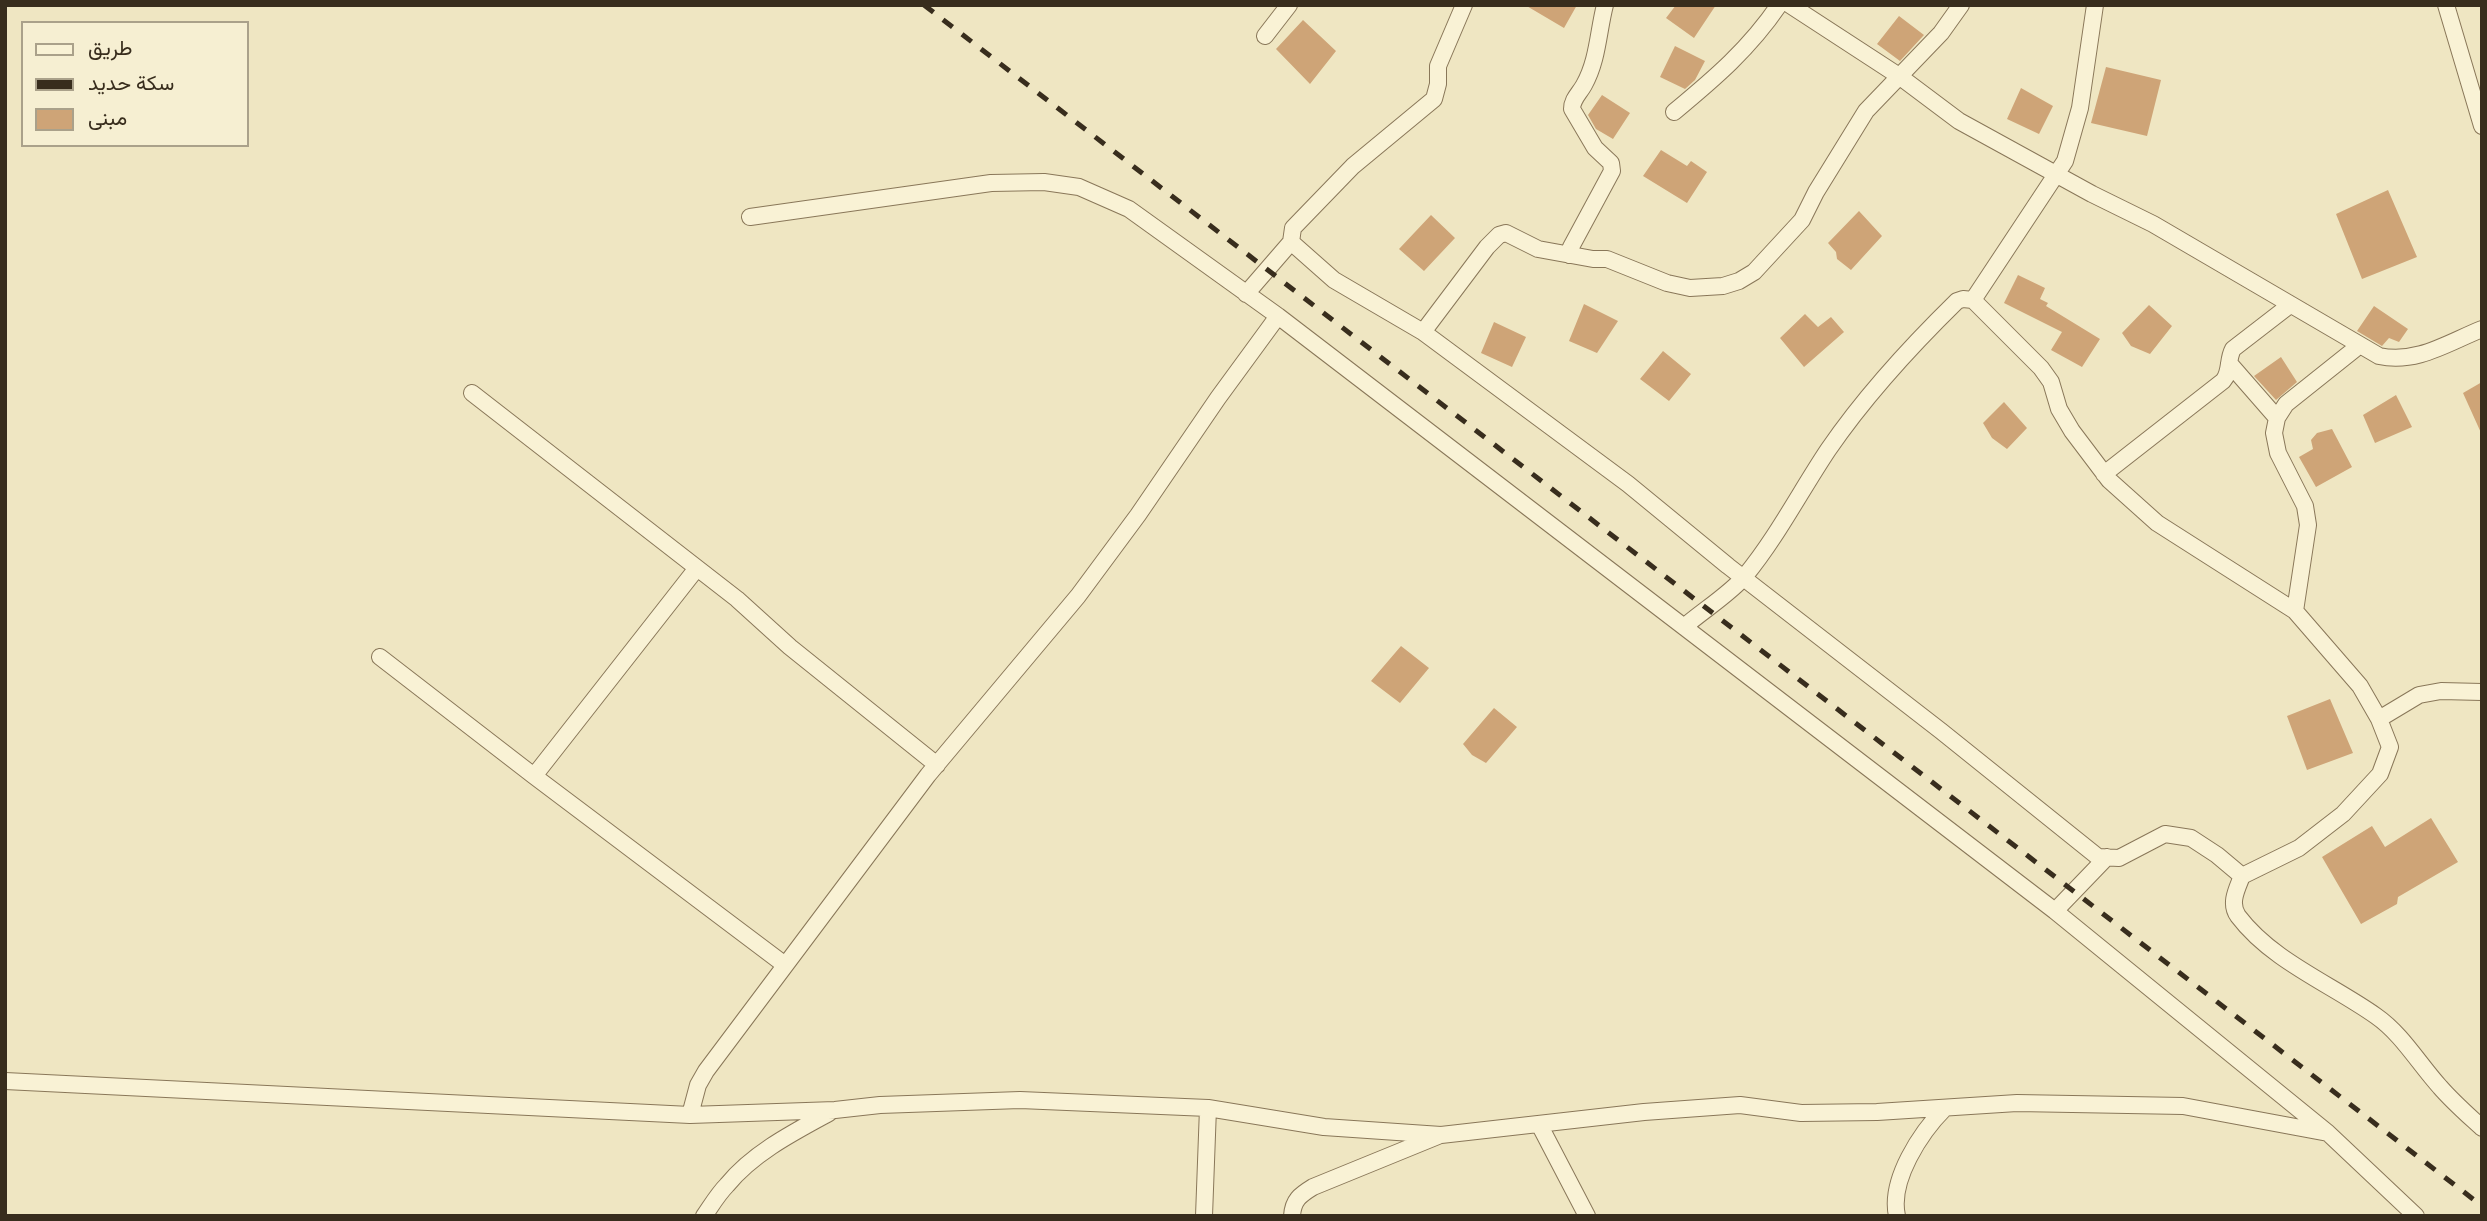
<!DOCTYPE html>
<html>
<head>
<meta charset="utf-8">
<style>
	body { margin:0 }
	#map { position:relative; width:2487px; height:1221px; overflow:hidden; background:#efe6c2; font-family:"PT Serif",Vazirmatn,serif }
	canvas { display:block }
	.frame { position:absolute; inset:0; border:7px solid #382d1d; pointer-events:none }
	.legend { position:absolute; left:21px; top:21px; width:228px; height:126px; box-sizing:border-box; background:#f6efd2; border:2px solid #aaa18a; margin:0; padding:9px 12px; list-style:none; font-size:21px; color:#382d1d }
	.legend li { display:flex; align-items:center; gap:14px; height:35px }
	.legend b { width:35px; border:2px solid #aaa18a }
</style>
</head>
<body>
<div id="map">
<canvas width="2487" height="1221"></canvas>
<div class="frame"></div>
<ul class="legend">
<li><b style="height:9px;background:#f9f2d5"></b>طريق</li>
<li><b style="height:9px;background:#382d1d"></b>سكة حديد</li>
<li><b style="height:19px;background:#cea477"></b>مبنى</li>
</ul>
</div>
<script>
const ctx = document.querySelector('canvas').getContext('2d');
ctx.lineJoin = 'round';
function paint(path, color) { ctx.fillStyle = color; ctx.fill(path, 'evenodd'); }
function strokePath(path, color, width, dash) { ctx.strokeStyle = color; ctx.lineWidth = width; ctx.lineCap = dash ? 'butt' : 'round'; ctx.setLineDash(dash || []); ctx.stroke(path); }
const building = new Path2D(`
	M1525 5H1577L1564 28Z
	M1676 5H1716L1694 38 1666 18Z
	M1899 16 1924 35 1900 61 1877 44Z
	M1303 20 1336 51 1310 84 1276 49Z
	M1675 46 1705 61 1695 80 1685 89 1660 77Z
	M2106 67 2161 80 2147 136 2091 123Z
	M2021 88 2053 106 2039 134 2007 119Z
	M1602 95 1630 113 1613 139 1596 129 1588 115Z
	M1661 150 1687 166 1691 161 1707 172 1687 203 1643 176Z
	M2388 190 2417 257 2362 279 2336 214Z
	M1859 211 1882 236 1851 270 1837 259 1836 252 1828 243Z
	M1431 215 1455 238 1424 271 1399 249Z
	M2018 275 2045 288 2040 299 2048 303 2046 306 2100 339 2082 367 2051 350 2062 332 2004 303Z
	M1584 304 1618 321 1597 353 1569 341Z
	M2149 305 2172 326 2150 354 2131 346 2122 333Z
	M2374 306 2408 329 2399 342 2389 338 2382 346 2357 331Z
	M1805 314 1818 327 1831 317 1844 332 1804 367 1780 338Z
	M1494 322 1526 337 1512 367 1481 353Z
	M1663 351 1691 374 1669 401 1640 379Z
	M2281 357 2297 382 2276 400 2254 376Z
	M2482 382V435L2463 393Z
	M2396 395 2412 427 2375 443 2363 415Z
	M2004 402 2027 428 2007 449 1992 438 1983 423Z
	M2332 429 2352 467 2316 487 2299 457 2313 449 2311 440 2317 433Z
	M1401 646 1429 668 1400 703 1371 681Z
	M2330 699 2353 753 2307 770 2287 716Z
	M1494 708 1517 727 1486 763 1472 755 1463 744Z
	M2431 818 2458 862 2398 897 2397 904 2361 924 2322 857 2372 826 2385 847Z`);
const minor = new Path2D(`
	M1464 5 1438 66V84L1434 99 1353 166 1293 228 1291 242 1334 280 1423 332 1628 484 1728 566 1941 731 2098 857 2119 858 2165 834 2191 838 2217 855 2242 876C2237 889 2229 903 2238 916 2272 961 2331 984 2376 1016 2402 1034 2419 1064 2440 1087 2453 1102 2468 1115 2482 1128
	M1790 5 1899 76 1959 121 2092 194 2153 224 2379 356C2417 364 2447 343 2482 329
	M2446 5 2482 126
	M1265 36 1289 5
	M1674 112C1715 78 1749 49 1779 5
	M750 217 991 183 1044 182 1079 187 1129 209 1278 316 2055 911 2328 1133 2416 1216
	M1569 255 1571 247 1612 171 1611 163 1595 148 1572 109C1572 99 1579 94 1584 85 1598 60 1598 32 1605 5
	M1246 294 1291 242
	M1973 300 2041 368 2051 382 2059 409 2072 431 2109 480 2157 523 2295 611 2360 686 2379 719 2390 747 2380 774 2343 814 2299 848 2242 876
	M1423 332 1487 247 1499 235 1506 233 1538 249 1593 259H1607L1667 283 1690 288 1723 286 1739 281 1754 272 1802 220 1816 192 1866 111 1941 33 1961 5
	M2229 363 2277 418
	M472 393 737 599 790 647 937 765
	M2104 474 2223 381C2231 372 2227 360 2233 349L2290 305
	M2295 611 2308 525 2305 506 2278 453 2274 433 2277 418 2286 404 2360 345
	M1684 627C1701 612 1731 593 1745 576 1777 537 1800 492 1828 450 1865 396 1910 347 1957 301L1963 299 1973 300 2065 161 2080 108 2095 5
	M380 657 534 776 785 965
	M2379 719 2419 695 2441 691 2482 692
	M534 776 697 568
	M2055 911 2107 857
	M5 1081 690 1115 835 1110 880 1105 1020 1100 1208 1108 1324 1127 1441 1135 1644 1112 1740 1105 1801 1113 1877 1112 2017 1103 2183 1106 2328 1133
	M690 1115 698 1085 706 1071 928 775 1078 596 1138 515 1218 398 1278 316
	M1539 1124 1587 1216
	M704 1216C711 1206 718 1194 727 1185 753 1153 794 1132 829 1113
	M1204 1216 1208 1108
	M1292 1216C1293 1200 1300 1195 1313 1187L1438 1136
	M1897 1216C1889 1180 1921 1132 1945 1108`);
const rail = new Path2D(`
	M924 5 2482 1206`);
paint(building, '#cea477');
strokePath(minor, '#897759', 18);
strokePath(minor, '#f9f2d5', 16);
strokePath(rail, '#382d1d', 5, [12, 12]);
</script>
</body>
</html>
